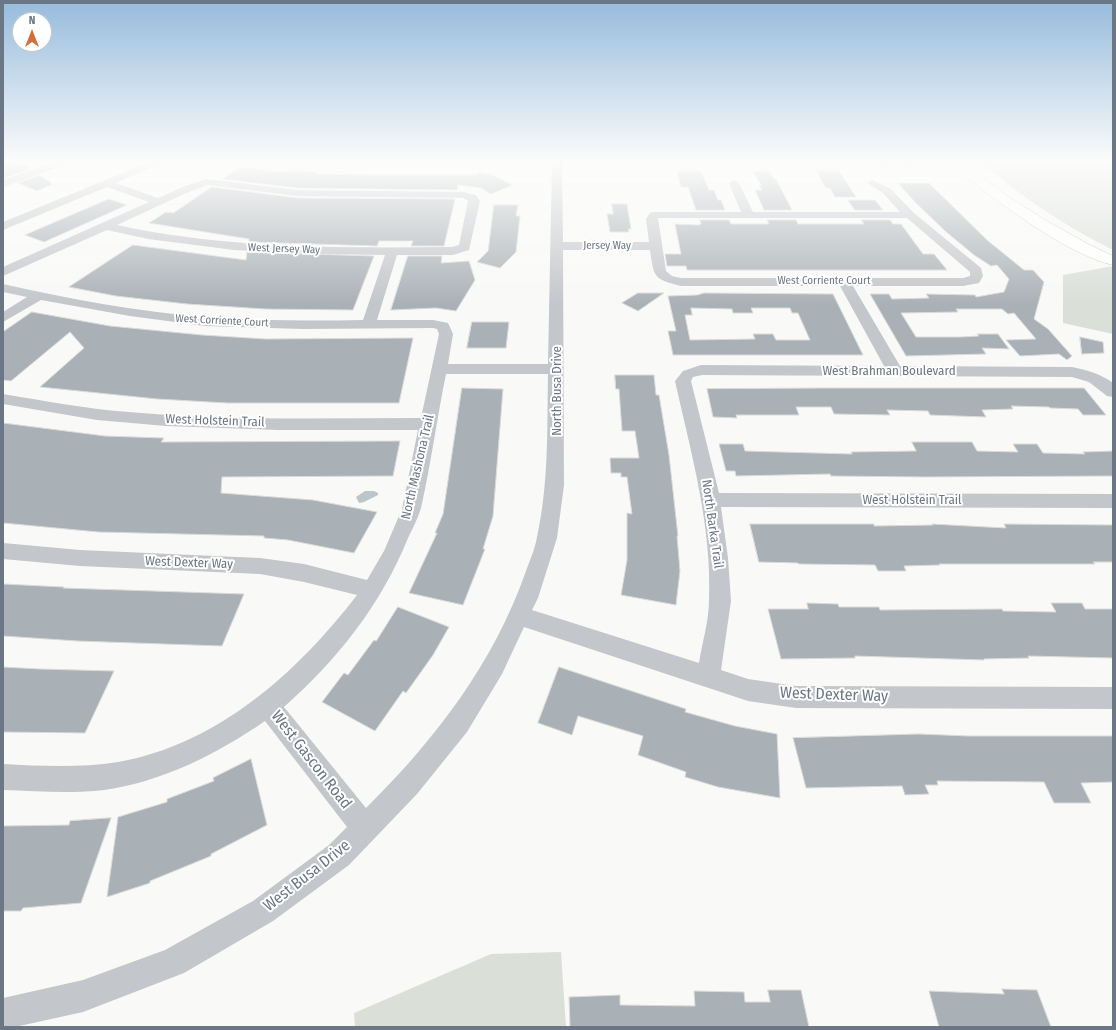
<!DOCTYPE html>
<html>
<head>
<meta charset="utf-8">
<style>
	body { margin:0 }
	#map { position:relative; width:1116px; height:1030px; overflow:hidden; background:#f9f9f7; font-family:"Fira Sans Condensed",sans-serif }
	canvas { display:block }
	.frame { position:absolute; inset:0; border:4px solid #6b7784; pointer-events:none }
	.north { position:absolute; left:12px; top:12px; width:40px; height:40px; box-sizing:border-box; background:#fff; border:1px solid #c4c9ce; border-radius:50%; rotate:0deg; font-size:11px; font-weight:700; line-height:16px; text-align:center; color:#6b7784 }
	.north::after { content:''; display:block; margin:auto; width:14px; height:18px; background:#d06e3f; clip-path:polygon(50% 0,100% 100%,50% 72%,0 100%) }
</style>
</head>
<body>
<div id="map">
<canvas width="1116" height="1030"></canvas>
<div class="frame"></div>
<div class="north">N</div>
</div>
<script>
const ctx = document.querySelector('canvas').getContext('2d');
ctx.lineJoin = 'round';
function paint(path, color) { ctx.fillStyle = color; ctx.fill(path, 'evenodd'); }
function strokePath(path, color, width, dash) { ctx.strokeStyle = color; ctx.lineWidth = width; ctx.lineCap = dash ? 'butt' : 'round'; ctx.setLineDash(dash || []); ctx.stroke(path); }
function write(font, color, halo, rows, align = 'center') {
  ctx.font = font + ' "Fira Sans Condensed",sans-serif'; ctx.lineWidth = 4; ctx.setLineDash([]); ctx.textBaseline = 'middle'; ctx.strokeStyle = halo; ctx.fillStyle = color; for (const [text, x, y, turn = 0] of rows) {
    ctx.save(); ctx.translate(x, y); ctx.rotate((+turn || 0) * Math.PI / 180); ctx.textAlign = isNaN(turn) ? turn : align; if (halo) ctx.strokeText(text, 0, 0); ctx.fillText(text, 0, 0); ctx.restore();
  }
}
const green = new Path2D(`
	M980 161H1113V250C1065 226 1021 197 980 161Z
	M1113 266V334L1063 323V275Z
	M561 952 566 1027H355L354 1013 491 954Z`);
const water = new Path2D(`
	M365 491H374L378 493V495L364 502 359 503 356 497Z`);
const building = new Path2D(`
	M3 161H13L18 165 24 163 31 169 4 178Z
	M241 167 278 172 295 170 317 172 316 174 365 175H477L479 173 492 175 513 185 491 194 481 188 458 185 457 190 298 188 223 179Z
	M816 170 839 171 856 197H835L830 188H826Z
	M677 171H701L709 190H714L718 200H721L725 210H696L688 187H681Z
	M753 171H769L774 179H776L792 210H764L755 190H762L759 185H761Z
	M40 175 52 184 37 191 18 183Z
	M898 183H929L987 240 1024 270H1033L1044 282 1034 319 1048 329 1072 356 1067 360 1059 354 1020 356 1006 340 1036 339 1014 313 1008 314 1002 309H956L958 312 901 313 916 337H960L979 336 977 334H998L1009 349 982 348 986 354 906 356 870 294H889L892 299 929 298 926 294 975 295 976 297 1004 292 1009 279 997 265 991 266 974 255 945 231 916 203Z
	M212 187 298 198 455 199 444 246H411L413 241H379L377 246 249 242V239L149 223 166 212 173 213Z
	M109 199 127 205 44 242 25 235Z
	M848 200H875L883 210H855Z
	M612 204H627L631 229H628L629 232H610L607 214H613Z
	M494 205H518L516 216H520L516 252 500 268 477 262 488 251Z
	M700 220H729L731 224H769L767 220H796L798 224H864L861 220H890L893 224H901L923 254H934L947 270H687L686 266H667L665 254H681L675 224 699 225 701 224Z
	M133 245 246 260 247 252 374 256 353 310 265 309 187 304 116 296 69 287Z
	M408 256H442L441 263 469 261 475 280 456 311 436 308 391 310Z
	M638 293H664L638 311 622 303Z
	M704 293 833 294 863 355H673L668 331H676L668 296 697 295ZM691 308 732 309 733 313H753L751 308H790L792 313H798L810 340H776L773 334H753L755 339 690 340 685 315H692Z
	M32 312 110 326 202 335 266 339 413 338 399 403H227L157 399 40 387 84 348 70 332 11 381 3 380V332Z
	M472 322H509L506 348H467Z
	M1080 337 1103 342 1104 353 1082 354Z
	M615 375H654L656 395H659L669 455 678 536H677L680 571 676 605 621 595 627 560V513L632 514 627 477H621V473H611L610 458H639L635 431H622L619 389H616Z
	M462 388 503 389 493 516 483 549H485L463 605 409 593 437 533H435L443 514Z
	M823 388H1084L1106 415H1083L1078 409 1050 408 1049 407 1011 406 1013 409 982 410 986 417 930 415 928 411 887 410 890 415 834 414 831 407H796L799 415H736L737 418 713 417 707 389Z
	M3 423 105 436 164 438 161 442 400 441 393 476 222 477 221 493 313 500 377 512 354 553 288 540 264 538V536L98 532 3 523Z
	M912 442H972L977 451 1018 452 1013 444H1037L1043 453 1085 454 1083 452 1113 451V476L924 477 831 476 830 474 736 476 735 471H726L719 444H743L745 451 852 454 851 452 916 451Z
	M750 524H874V526L933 525 932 524 1006 528 1004 524 1113 525V562H1093L1095 564H939L940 565 904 566 906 571H878L875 565 799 564 798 563 759 562Z
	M3 584 64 587 63 588 244 594 222 646 77 641 3 636Z
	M807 603 838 604 839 607H879L880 610 1002 609 1003 611 1056 612 1051 603H1082L1085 609H1113V658L1028 656 1029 658 984 659V660L855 656V658L781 659 768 609H808Z
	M398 607 449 627 433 655 406 693 403 691 375 731 322 702 344 673 348 675 374 640 376 641Z
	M3 667 40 669 114 671 85 733 3 732Z
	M559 667 686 709 685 712 735 726 777 734 780 798 718 787 685 777 686 772 638 755 643 736 578 716 572 735 538 723Z
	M919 734 969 736H1113V782L1081 783 1091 803H1054L1044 782 937 781 938 785H925L929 794 905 795 902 786 806 788 793 738Z
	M251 759 267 825 211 854V856L150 881V883L107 897 118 817 167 802V799L214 781 213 778Z
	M111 818 81 903 23 908 21 911H3V826L69 825 70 821Z
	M1002 989 1037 990 1051 1027H939L929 991 1004 994Z
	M768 990H801L809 1027H570L569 997 620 995V1005L695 1006 694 991 744 992 745 1002H770Z`);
const street = new Path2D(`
	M57 161H71L70 163 3 187V180Z
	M152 161H165L116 183 158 198 185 186 207 179 298 190 463 192 476 195 480 201 469 250 453 255H397L377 320H433L448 323 453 334 448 364H548L552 161H562L563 242H649L646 219 650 213 654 212H741L729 183 734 180 739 183 753 212H900L883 193 867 183 872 180 891 189 914 213 981 268 983 276 979 283 963 286H853L900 366 1072 367C1087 370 1101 374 1113 383V397L1107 396 1089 382 1072 377 702 375 693 377 691 381 719 493 1113 494V508L721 507 728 558 731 601 721 670 748 679 796 686 1113 687V709L796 708 748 701 524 627 502 674 467 732 417 794 349 865 273 921 184 973 83 1012 15 1027H3V998L83 980 165 950 253 901 329 845 347 827 265 721C217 754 162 782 104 790 70 794 36 791 3 790V764C41 766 80 768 118 762 217 745 298 672 357 595L304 582 260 574 80 566 3 559V543L80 550 260 558 304 564 367 580 384 551 402 509 418 430H278L166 426 97 420 3 404V394C45 401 87 409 129 412 226 421 324 418 421 418L439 334 437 329 433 328 303 329 205 326 130 316 41 300 3 322V312L27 297 3 292V284C70 299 138 312 206 317 258 321 311 321 363 320L385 255 322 254 234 250 148 239 107 230 3 276V267L149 202 107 187 3 230V222ZM207 185 298 196 463 198 468 201 459 245 452 247C340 248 227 249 117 225L184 194ZM658 218H907L970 272V276L963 278H681L672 276 666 271ZM563 250H650C654 277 653 279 681 286H840L884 366 701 365 683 371 675 381C691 453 712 526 709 600 709 621 702 643 699 663L532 610 538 598 557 538 564 485ZM446 374H548C547 428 549 483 537 537 535 549 530 560 526 571 494 663 434 741 366 808L284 707C337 660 381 605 408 538 413 528 418 518 421 508 431 464 437 418 446 374Z`);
const secondary = new Path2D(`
	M364 161H515L509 164H370Z
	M827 161H953L951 163C936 167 834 170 827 161Z`);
const primary = new Path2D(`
	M947 161H960L1006 195 1045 220 1088 244 1113 256V265C1070 255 1011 211 976 185 966 178 954 170 947 161Z`);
const farStreetnames = [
	["Jersey Way",607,246],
	["West Jersey Way",284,249,2],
	["West Corriente Court",824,281],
	["West Corriente Court",222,321,3]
];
const streetNames = [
	["West Brahman Boulevard",889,371],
	["North Busa Drive",557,391,-90],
	["West Holstein Trail",215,421,2],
	["North Mashona Trail",418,467,-77],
	["West Holstein Trail",912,500],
	["North Barka Trail",712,524,82],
	["West Dexter Way",189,563,2]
];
const nearStreetnames = [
	["West Dexter Way",834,695,2],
	["West Gascon Road",311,760,52],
	["West Busa Drive",307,876,-38]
];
paint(green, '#dadfd8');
paint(water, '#bcc5c9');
paint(building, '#aab1b6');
strokePath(building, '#dadbd9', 1);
strokePath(secondary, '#b6babe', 1);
strokePath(primary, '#b7babe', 1);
paint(street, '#c3c6ca');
paint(secondary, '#fff');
paint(primary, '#fff');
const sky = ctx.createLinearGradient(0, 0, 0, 305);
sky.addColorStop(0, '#96bbdc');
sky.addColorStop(0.53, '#fcfcfb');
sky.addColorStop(1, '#fcfcfb00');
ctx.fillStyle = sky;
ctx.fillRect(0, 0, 1116, 305);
write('11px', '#6b7784', '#fff', farStreetnames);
write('13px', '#6b7784', '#fff', streetNames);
write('16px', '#6b7784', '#fff', nearStreetnames);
</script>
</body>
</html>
